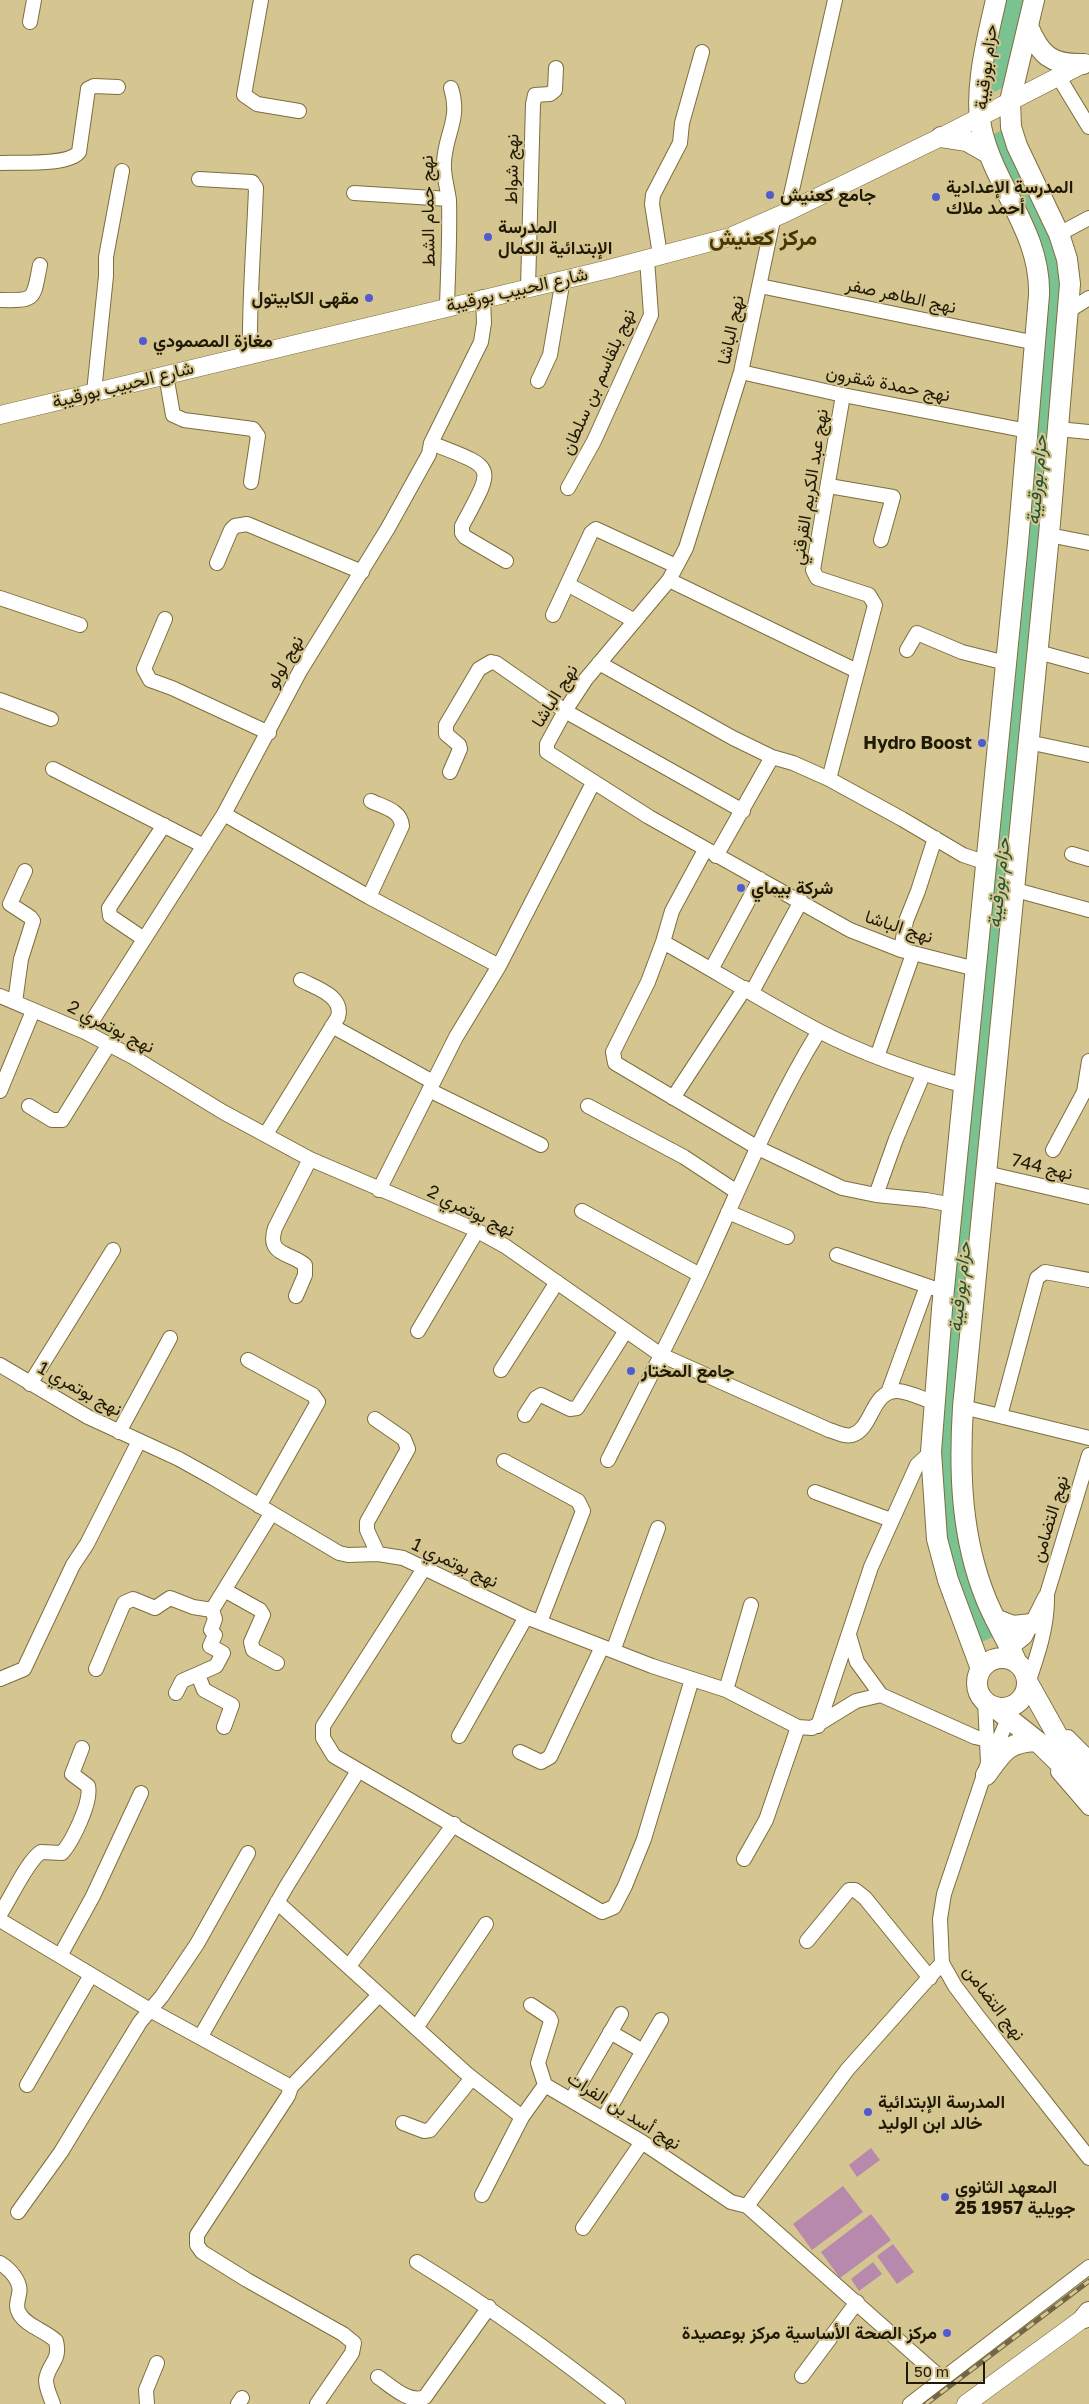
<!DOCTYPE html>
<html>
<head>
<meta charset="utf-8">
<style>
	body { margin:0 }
	#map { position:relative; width:1089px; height:2404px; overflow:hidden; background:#d5c591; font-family:"Golos Text",sans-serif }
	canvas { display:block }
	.scale { position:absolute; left:906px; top:2362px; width:79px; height:22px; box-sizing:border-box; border:2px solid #201a05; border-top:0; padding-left:6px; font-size:15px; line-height:18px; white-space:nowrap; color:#201a05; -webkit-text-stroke:4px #d5c591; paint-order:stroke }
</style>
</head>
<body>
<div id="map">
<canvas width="1089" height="2404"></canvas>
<div class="scale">50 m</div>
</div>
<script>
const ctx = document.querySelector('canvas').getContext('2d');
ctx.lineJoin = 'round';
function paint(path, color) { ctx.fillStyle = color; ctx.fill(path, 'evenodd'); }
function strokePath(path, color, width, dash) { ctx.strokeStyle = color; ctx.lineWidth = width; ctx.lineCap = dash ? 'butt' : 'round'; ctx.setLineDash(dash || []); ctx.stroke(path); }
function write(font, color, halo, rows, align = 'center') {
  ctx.font = font + ' "Golos Text",Vazirmatn,sans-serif'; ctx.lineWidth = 4; ctx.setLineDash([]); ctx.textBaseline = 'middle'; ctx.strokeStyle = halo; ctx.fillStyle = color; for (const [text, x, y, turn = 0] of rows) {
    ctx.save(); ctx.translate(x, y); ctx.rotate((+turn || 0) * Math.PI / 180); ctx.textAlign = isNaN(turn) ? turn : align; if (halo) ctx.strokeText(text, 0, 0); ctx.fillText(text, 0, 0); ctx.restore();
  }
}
const green = new Path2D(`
	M871 2148 880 2160 857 2177 849 2165Z
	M843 2186 863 2212 812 2250 793 2224Z
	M871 2214 891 2240 840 2278 821 2252Z
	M893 2244 914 2272 897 2284 877 2256Z
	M873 2262 882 2274 859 2291 851 2279Z`);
const water = new Path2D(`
	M1002 0H1026L1004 87 989 95 992 53Z
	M1004 129 1056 240 1064 283 956 1427 993 1637 979 1643 951 1571 937 1469 1046 300 990 136Z`);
const minor = new Path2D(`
	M261 0 244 95 257 104 299 111
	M30 22 34 0
	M1058 76 1089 127
	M0 163C18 162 68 166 79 152L88 89 94 86 118 87
	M199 179 252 182 256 188C254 244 249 299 250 355
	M354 193 449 199
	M787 212 835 0
	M773 220 741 372 686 548 669 580 586 679 565 711 547 744V752L649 817 850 930 901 950 976 969
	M1059 234 1089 218
	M660 255 652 204 653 195 680 143 682 123 702 52
	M760 286 1036 343
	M528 287 533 104 535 95 550 94 555 90 556 68
	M0 300C37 301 33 299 40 265
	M447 306C448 271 450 236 449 201 448 189 443 176 444 163 445 133 461 120 451 88
	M1068 311 1089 298
	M741 372 843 395 1028 431
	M166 375 173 415 184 420 253 429 258 436 251 482
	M538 381 550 355 563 279
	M94 392 106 276V257L122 171
	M1058 429 1089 432
	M431 443C497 469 495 464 462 526V533L465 537 506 561
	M829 486 893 497 881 540
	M568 488 594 441 651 315 647 259
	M1049 535 1089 543
	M217 563 231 530 235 526 247 524 362 572
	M669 580 857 671
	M569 585 635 621
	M0 598 80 625
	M553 615 591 533 596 529 676 566
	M165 619 144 669 150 680 172 688 269 733
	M907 650 917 633 962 652 1006 663
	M1038 652 1089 666
	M599 663 733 738 772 757 793 763 829 779 902 819 963 855 987 863
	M0 700 51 719
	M1028 742 1089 755
	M53 769 204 846
	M450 772 460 749 459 745 446 734V725L479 669 491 662 496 663 565 711 743 811
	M829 779 875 605 869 595 817 578 813 570 843 395
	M224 814 369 897 499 966
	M705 850 672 911 663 942 648 982 613 1052 615 1063 758 1148 842 1188 876 1195 926 1200 953 1205
	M1072 854 1089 859
	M716 856 772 757
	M1012 889 1089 910
	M369 897 402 826C401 810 383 807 371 801
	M144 939 110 916 109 908 164 825
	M663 942C715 971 766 1003 819 1031 865 1055 915 1072 965 1086
	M901 950 906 921 918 891 935 838
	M712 968 760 879
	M752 992 801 901
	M0 996 85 1032 133 1057 223 1112 310 1159 474 1229 505 1246 661 1355 829 1430C836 1432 845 1437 852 1435 873 1429 871 1390 898 1391 910 1392 923 1399 935 1403
	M15 1002 21 959 33 921 30 917 10 904 25 871
	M332 1026 433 1082
	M85 1032 224 814 300 671 388 528 429 454 431 443 481 342 484 323 483 297
	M877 1057 913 954
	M429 1090 541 1145
	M0 1091 33 1011
	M673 1098 745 988
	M29 1106 52 1120H62L109 1044
	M588 1106 684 1157 737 1192
	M266 1134 338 1017C344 996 316 988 301 980
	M1053 1150 1084 1092 1089 1061
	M986 1173 1089 1197
	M379 1190 456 1037 499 966 593 783
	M876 1195 896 1139 923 1075
	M582 1211 700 1275
	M728 1212 787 1237
	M837 1255 936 1289
	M296 1296 305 1275V1265C290 1252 266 1256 275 1228L310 1159
	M418 1331 477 1231
	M248 1360 313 1395 318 1402 259 1506
	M0 1365 88 1417 179 1459 213 1478 339 1553 348 1555 378 1554 403 1558 526 1617 652 1666 726 1690 798 1727 812 1728 856 1701 881 1695 975 1737 1011 1745
	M501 1370 557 1282
	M30 1384 113 1250
	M888 1393 927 1286
	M963 1407 1089 1438
	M525 1415 536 1398 541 1395 570 1409 577 1408 625 1332
	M1000 1416 1037 1278 1045 1272 1089 1280
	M375 1419 404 1439 408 1449 367 1522V1530L378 1554
	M119 1432 170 1338
	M608 1460C639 1398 672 1336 701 1273 738 1192 772 1107 819 1031
	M504 1461 578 1501 583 1511 540 1622
	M815 1492 891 1520
	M425 1567 323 1726V1738L334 1756 602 1912 614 1907 625 1886 644 1839 692 1679
	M226 1591 260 1610 263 1615 251 1642 253 1650 277 1663
	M849 1635 857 1662 881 1695
	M613 1651 658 1528
	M999 1658 1025 1637 1045 1597
	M96 1669 124 1603 133 1599 155 1608 170 1598 193 1607 212 1610 271 1514
	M198 1675 204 1690 232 1705 224 1727
	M0 1679 24 1669 73 1565 87 1544 139 1441
	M1028 1683C1038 1654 1048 1625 1047 1594L1089 1455
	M726 1690 751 1605
	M176 1693 182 1681 216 1666 223 1653 210 1646 215 1635 211 1630 215 1619 212 1610
	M985 1701 988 1763 944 1894 940 1919 942 1963 955 1986 976 2014 1089 2158
	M818 1726 871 1567 917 1465 931 1452
	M459 1736 526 1617
	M1068 1737 1089 1758
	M995 1749 1014 1705
	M520 1752 541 1762 550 1757 602 1647
	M1058 1772 1089 1808
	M744 1859 766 1820 798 1727
	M277 1902 467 2074 522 2117 545 2085 642 2142 731 2202 747 2206 942 2379
	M0 1914C11 1898 27 1861 41 1852L62 1853C72 1842 92 1802 88 1786L72 1774 82 1748
	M0 1920 150 2010 291 2087
	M807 1941 849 1890H855L865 1898 930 1978
	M60 1956 93 1896 141 1793
	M349 1966 454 1824
	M531 2005 549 2017 551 2021 538 2063 545 2085
	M416 2028 486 1924
	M610 2032 643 2051
	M201 2036 286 1887 358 1771
	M27 2085 91 1975
	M571 2100 621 2014
	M604 2118 661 2020
	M403 2123 424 2131 430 2130 472 2078
	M482 2195 522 2117
	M747 2206 847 2070 942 1963
	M18 2212 61 2152 140 2022 162 1996 197 1944 248 1853
	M583 2228 642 2142
	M417 2262C489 2306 551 2352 618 2404
	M0 2263C10 2269 22 2282 19 2294 18 2301 15 2306 19 2313 27 2327 45 2330 56 2341 61 2361 48 2364 46 2380 46 2388 50 2396 53 2404
	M802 2376 857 2302
	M378 2377C391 2386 409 2404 425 2397L489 2307
	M147 2404 146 2390 157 2363
	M238 2404 242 2398
	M317 2404 352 2353 354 2343 343 2334 247 2280 202 2252 197 2245V2235L288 2096 291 2087 379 1995
	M910 2404 1089 2267`);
const major = new Path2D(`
	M0 415 609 269 730 237 787 212 941 137 1085 63
	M966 2404 1089 2314`);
const highway = new Path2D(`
	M1028 26C1040 55 1051 65 1083 64
	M941 137 967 141 988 153
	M995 1619 1013 1626 1032 1624
	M977 1683a25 25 0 1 1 50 0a25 25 0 1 1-50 0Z
	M1016 1661C1007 1640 995 1621 986 1599 961 1537 959 1472 963 1407L1049 535 1070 284 1067 259 1059 234 1017 146 1011 127 1010 101 1034 0
	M981 1669 948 1580 937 1539 931 1452 942 1309 1018 543 1039 295C1041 234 998 191 983 135 972 96 987 39 996 0
	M1028 1683 1061 1742 1089 1774
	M994 1707 1037 1741 1089 1792
	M986 1775C1003 1752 1007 1742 1037 1741
	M1084 2318 1089 2312`);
const rail = new Path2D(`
	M926 2404 1089 2281`);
const markers = [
	[770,195,5,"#4e5bd1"],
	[936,197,5,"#4e5bd1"],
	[488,237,5,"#4e5bd1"],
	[369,298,5,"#4e5bd1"],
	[143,341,5,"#4e5bd1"],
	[982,743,5,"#4e5bd1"],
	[741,888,5,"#4e5bd1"],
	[631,1371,5,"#4e5bd1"],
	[868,2112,5,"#4e5bd1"],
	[945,2197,5,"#4e5bd1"],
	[947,2333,5,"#4e5bd1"]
];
const streetNames = [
	["حزام بورقيبة",986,67,-83],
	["نهج شواط",512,169,-89],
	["نهج حمام الشط",428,211,-91],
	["شارع الحبيب بورقيبة",517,290,-13],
	["نهج الطاهر صفر",901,296,12],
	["نهج الباشا",731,330,-78],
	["نهج بلقاسم بن سلطان",598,382,-66],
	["نهج حمدة شقرون",888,384,11],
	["شارع الحبيب بورقيبة",123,385,-14],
	["نهج عبد الكريم القرقني",810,487,-81],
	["نهج لولو",285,662,-61],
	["نهج الباشا",555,696,-58],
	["نهج الباشا",899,927,18],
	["نهج بوتمري 2",111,1027,27],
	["نهج 744",1042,1167,13],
	["نهج بوتمري 2",471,1211,26],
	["نهج بوتمري 1",80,1389,29],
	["نهج التضامن",1050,1519,-73],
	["نهج بوتمري 1",455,1563,25],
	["نهج التضامن",994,2003,53],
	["نهج أسد بن الفرات",624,2111,32]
];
const poiNames = [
	["المدرسة الإعدادية",946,187],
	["أحمد ملاك",946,208],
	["جامع كعنيش",780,195],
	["المدرسة",498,227],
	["الإبتدائية الكمال",498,248],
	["مقهى الكابيتول",359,298,"right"],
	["مغازة المصمودي",153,341],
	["Hydro Boost",972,743,"right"],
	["شركة بيماي",751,888],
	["جامع المختار",641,1371],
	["المدرسة الإبتدائية",878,2102],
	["خالد ابن الوليد",878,2123],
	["المعهد الثانوي",955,2187],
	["25 جويلية 1957",955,2208],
	["مركز الصحة الأساسية مركز بوعصيدة",937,2333,"right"]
];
const waterNames = [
	["حزام بورقيبة",1037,480,-85],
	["حزام بورقيبة",999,883,-84],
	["حزام بورقيبة",960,1287,-84]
];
const districtNames = [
	["مركز كعنيش",763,238]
];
paint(green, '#b689ad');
paint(water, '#7bc292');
strokePath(minor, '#7d6e3c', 16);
strokePath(major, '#7d6e3c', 19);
strokePath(highway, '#7d6e3c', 22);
strokePath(minor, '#fff', 14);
strokePath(major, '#fff', 18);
strokePath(highway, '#fff', 20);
strokePath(rail, '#716744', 5);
strokePath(rail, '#d5c591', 3, [9]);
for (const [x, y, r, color] of markers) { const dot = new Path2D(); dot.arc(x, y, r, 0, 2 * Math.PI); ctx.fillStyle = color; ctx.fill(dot); strokePath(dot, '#d5c591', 2); }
write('18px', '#201a05', '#d5c591', streetNames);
write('bold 18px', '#201a05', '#d5c591', poiNames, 'left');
write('italic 19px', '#205534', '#d5c591', waterNames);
write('bold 22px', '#463800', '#d5c591', districtNames);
</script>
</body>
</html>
